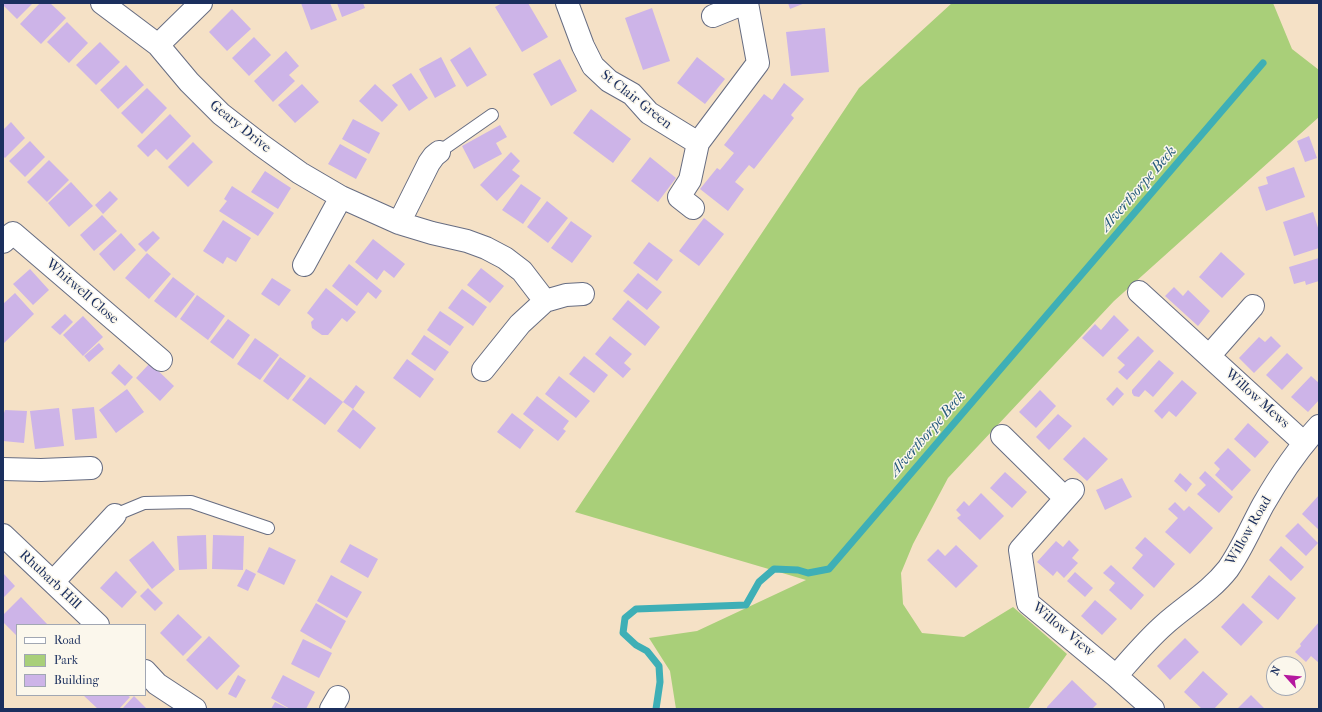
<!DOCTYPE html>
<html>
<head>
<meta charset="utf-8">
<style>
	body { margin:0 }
	#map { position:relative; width:1322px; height:712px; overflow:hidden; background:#f5e1c6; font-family:"IM FELL French Canon",serif }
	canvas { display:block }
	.frame { position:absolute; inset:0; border:4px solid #1b2f5e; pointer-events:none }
	.legend { position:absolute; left:16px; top:624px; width:130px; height:72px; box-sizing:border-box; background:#fbf7ec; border:1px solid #a1a7b3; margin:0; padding:5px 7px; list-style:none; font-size:12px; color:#1b2f5e }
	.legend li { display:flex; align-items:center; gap:8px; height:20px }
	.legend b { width:20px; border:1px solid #a1a7b3 }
	.north { position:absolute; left:1266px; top:656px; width:40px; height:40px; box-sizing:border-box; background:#fbf7ec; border:1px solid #a1a7b3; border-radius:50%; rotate:297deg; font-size:11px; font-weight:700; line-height:16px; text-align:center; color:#1b2f5e }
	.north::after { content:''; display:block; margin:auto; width:14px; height:18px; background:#b5179e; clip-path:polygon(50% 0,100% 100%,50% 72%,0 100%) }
</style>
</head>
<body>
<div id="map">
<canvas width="1322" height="712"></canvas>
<div class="frame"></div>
<ul class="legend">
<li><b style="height:5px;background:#fff"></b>Road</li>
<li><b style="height:11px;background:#a9cf79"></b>Park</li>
<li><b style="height:11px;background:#cdb4e8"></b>Building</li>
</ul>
<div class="north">N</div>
</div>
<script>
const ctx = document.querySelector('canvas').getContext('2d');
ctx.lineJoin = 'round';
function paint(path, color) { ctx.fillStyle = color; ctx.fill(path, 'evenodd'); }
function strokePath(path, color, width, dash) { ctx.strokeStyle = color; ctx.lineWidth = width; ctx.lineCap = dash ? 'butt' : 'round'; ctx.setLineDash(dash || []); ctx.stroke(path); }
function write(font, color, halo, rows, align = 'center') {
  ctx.font = font + ' "IM FELL French Canon",serif'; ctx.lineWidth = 3; ctx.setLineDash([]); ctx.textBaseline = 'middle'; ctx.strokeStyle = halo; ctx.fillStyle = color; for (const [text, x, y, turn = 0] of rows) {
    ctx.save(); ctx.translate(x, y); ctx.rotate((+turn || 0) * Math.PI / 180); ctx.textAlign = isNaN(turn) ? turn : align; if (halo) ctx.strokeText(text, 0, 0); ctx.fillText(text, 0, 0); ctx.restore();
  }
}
const green = new Path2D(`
	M952 3H1273L1292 49 1319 70V117L1114 301 948 478 913 544 901 573 903 604 922 633 964 637 1013 607 1067 654 1028 709H676L670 671 649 638 697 631 806 580 575 512 859 88Z`);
const stream = new Path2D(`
	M656 709 660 682 659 666 647 651 636 645 623 633 625 618 636 609 746 605 759 582 774 569 798 570 808 573 829 569 1263 63`);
const building = new Path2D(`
	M3 3H33L17 19 3 5Z
	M40 3H50L66 18 41 44 20 24Z
	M301 3H330L337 20 311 30Z
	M337 3H363L365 8 342 17Z
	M502 3H528L548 37 522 52 495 7Z
	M788 3H805L790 9Z
	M652 8 670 61 643 70 625 18Z
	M232 9 251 29 227 51 209 32Z
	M67 22 88 43 69 63 47 42Z
	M825 28 829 72 791 76 786 32Z
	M254 37 271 55 249 76 232 58Z
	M100 42 120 62 96 85 76 65Z
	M470 47 487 75 467 87 450 60Z
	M286 51 299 66 289 75 295 81 273 102 254 81Z
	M441 57 456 86 435 98 419 69Z
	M697 57 725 79 705 104 677 83Z
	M560 59 577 91 551 106 533 74Z
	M126 65 144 85 118 109 100 90Z
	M411 73 428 98 409 111 392 85Z
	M784 83 804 99 791 115 794 118 754 169 749 165 735 182 744 189 728 211 700 189 717 168 720 170 734 153 724 145 764 94 772 100Z
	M302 84 319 102 295 123 278 105Z
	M375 84 398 105 382 122 359 101Z
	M147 88 167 108 142 134 121 113Z
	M591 109 631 139 613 163 573 133Z
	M170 114 191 136 167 160 156 149 148 157 137 146Z
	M353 119 380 133 369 154 342 139Z
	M11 122 25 138 5 158 3 156V130Z
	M500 125 507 137 496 143 502 154 474 169 462 146Z
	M1309 136 1317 158 1305 162 1297 141Z
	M30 141 45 157 25 177 9 161Z
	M193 142 213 162 188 187 168 167Z
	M340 144 367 159 356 179 328 164Z
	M511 152 520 161 512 170 520 176 497 201 480 185Z
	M650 157 676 178 658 202 631 181Z
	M49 160 69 180 47 202 27 182Z
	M1294 167 1305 197 1266 211 1258 187 1268 184 1266 177Z
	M265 171 291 188 278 209 251 192Z
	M71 182 93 206 69 227 48 203Z
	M521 184 541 198 523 224 502 210Z
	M232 186 274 213 258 236 219 211 227 201 224 199Z
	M110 191 118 199 103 214 95 205Z
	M547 201 568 218 548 243 527 227Z
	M1313 212 1319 231V248L1294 256 1283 222Z
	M102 215 117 231 94 251 80 235Z
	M704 218 724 234 699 266 679 251Z
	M223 220 251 238 236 262 227 257 223 264 203 251Z
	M571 221 592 236 572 263 551 248Z
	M153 231 160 238 146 252 138 244Z
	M121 233 136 250 114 271 99 254Z
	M373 239 405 264 394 278 384 270 377 280 355 262Z
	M649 242 673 260 657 281 633 263Z
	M1221 252 1245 274 1222 298 1199 277Z
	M147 253 171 274 149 299 125 278Z
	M1319 258V281L1306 285 1305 281 1294 284 1289 267Z
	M349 264 382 291 376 299 368 292 357 306 332 286Z
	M481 268 504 286 490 303 467 285Z
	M30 269 49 290 33 305 13 284Z
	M638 273 662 292 647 310 623 291Z
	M173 277 195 294 176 318 154 301Z
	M272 278 291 290 279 306 261 294Z
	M1174 287 1183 296 1188 290 1210 311 1198 326 1165 296Z
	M326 288 356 312 347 322 342 318 328 335H322L312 328 311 322 314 319 307 313Z
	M462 289 487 307 473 326 448 308Z
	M15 293 34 314 3 344V304Z
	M197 295 225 316 208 340 180 319Z
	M628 300 660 327 645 346 612 319Z
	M440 311 464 327 450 346 427 330Z
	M65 314 73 322 60 335 51 327Z
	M1114 315 1129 330 1103 357 1082 338 1095 324 1101 330Z
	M83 316 103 337 83 356 63 335Z
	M228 319 250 335 233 359 210 342Z
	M424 335 449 352 435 371 411 354Z
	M610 336 632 354 624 363 631 369 623 378 595 354Z
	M1138 336 1154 351 1127 380 1118 372 1125 365 1117 358Z
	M1271 336 1281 346 1254 373 1239 358 1259 337 1265 342Z
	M255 338 279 355 260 380 237 364Z
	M99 343 104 349 89 362 84 356Z
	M1287 353 1303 368 1282 390 1266 375Z
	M584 356 608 375 594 393 569 374Z
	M280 357 306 376 288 400 263 381Z
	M407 359 434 379 420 398 393 378Z
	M1159 360 1174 373 1153 397 1145 390 1139 397 1134 396 1132 393V390Z
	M150 363 174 386 160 401 136 378Z
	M119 364 133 377 125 386 111 373Z
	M559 376 590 401 576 418 545 394Z
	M1311 376 1319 383V400L1308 412 1291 397Z
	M310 377 343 402 325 425 292 400Z
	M1182 380 1197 393 1176 417 1169 411 1162 419 1154 411Z
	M356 385 365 392 353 409 343 402Z
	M1117 387 1124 394 1113 406 1106 399Z
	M127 389 144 412 116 433 99 410Z
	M1040 390 1056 406 1036 428 1019 412Z
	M537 396 569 421 563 429 566 431 558 441 523 414Z
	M94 407 97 438 75 440 72 409Z
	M59 408 64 446 35 449 30 411Z
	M353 409 376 428 360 449 337 431Z
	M5 410 27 411 24 443 3 441V413H4Z
	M512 413 534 430 520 449 497 432Z
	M1058 414 1072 426 1049 450 1036 437Z
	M1248 423 1269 442 1255 458 1234 439Z
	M1084 437 1108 459 1087 481 1063 459Z
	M1228 448 1251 470 1232 491 1215 475 1220 469 1214 463Z
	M1205 471 1233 497 1219 513 1197 494 1206 485 1199 478Z
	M1005 472 1027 492 1012 508 990 488Z
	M1180 473 1192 484 1186 492 1174 481Z
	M1122 478 1132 497 1105 510 1096 490Z
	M981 493 1004 516 980 540 957 518 961 515 956 510 964 501 969 506Z
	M1319 495V530L1302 514Z
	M1175 502 1184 511 1189 506 1213 528 1190 554 1165 532 1178 518 1168 509Z
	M1298 523 1318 543 1306 556 1285 536Z
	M206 535 207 569 179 570 177 536Z
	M213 535 244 536 243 570 212 569Z
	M1145 537 1175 564 1154 588 1132 568 1143 555 1135 548Z
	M1069 540 1079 550 1072 558 1078 563 1064 578 1057 571 1053 576 1037 562 1056 541 1063 547Z
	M153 541 175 570 152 589 129 560Z
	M350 544 378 559 368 578 340 562Z
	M956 545 978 566 956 588 927 560 938 549 945 556Z
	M1281 546 1304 567 1291 581 1269 560Z
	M269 547 296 560 284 585 257 572Z
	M1111 565 1144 595 1131 610 1109 590 1115 583 1103 573Z
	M246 569 256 574 248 591 237 586Z
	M116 571 137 592 122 608 100 588Z
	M1075 572 1093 588 1085 597 1067 581Z
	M3 573 15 586 3 598Z
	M331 575 362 592 347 618 317 601Z
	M1269 575 1296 598 1278 620 1251 597Z
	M148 588 163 603 155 611 140 596Z
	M21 597 48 625H17V636L3 622V615Z
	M1095 600 1117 619 1102 635 1081 616Z
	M316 603 346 621 331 649 300 631Z
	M1243 603 1263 622 1241 646 1221 627Z
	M178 614 202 637 183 656 160 633Z
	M1319 622V663L1311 656 1306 662 1295 652 1301 646 1300 644Z
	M209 636 240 666 217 690 186 660Z
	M1185 638 1199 652 1170 680 1157 666Z
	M303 639 332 653 319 678 291 664Z
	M1203 671 1228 694 1214 709H1202L1184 692Z
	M238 675 246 680 236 698 228 694Z
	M283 675 315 692 306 709H290L271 698Z
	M1072 680 1097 704 1092 709H1047V707Z
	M83 695H127L130 697 119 709H98Z
	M1251 695 1265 709H1237Z
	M134 696 147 709H122Z
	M275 702 289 709H271Z`);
const lane = new Path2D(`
	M439 152 492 115
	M115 515 144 503 191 502 268 528`);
const street = new Path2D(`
	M102 3 158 45 189 82 221 114 261 145 300 173 341 197 399 223 432 233 467 241 486 248 505 258 522 271 545 301
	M567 3 583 46 593 66 609 81 632 94 649 113 698 143
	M713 16 745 3
	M158 45 201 3
	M693 208 679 197 690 180 698 143 758 63 747 3
	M399 223 429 163 434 156 439 152
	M3 242 13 233 161 360
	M304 265 341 197
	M1139 292 1304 443
	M1209 356 1253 306
	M483 370 520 324 545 301 566 295 583 294
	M1002 436 1065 498
	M3 469 41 470 91 468
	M1073 490 1020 550 1028 603 1116 676 1153 709
	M3 535 98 625
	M53 582 115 515
	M145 671 157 684 195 709
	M1116 676C1132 658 1147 640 1164 625 1185 606 1210 592 1228 569 1242 549 1251 527 1263 505 1279 477 1297 450 1319 426
	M331 709 338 697`);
const streetNames = [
	["St Clair Green",636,100,38],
	["Geary Drive",240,127,39],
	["Whitwell Close",82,292,41],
	["Willow Mews",1257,399,42],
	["Willow Road",1249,531,-60],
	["Rhubarb Hill",50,580,43],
	["Willow View",1063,630,40]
];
const waterNames = [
	["Alverthorpe Beck",1139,189,-49],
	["Alverthorpe Beck",928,434,-49]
];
paint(green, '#a9cf79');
strokePath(stream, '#3eafb6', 7);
paint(building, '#cdb4e8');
strokePath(lane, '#676d82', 14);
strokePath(street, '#676d82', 24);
strokePath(lane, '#fff', 12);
strokePath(street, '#fff', 22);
write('14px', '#1b2f5e', '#fbf7ec', streetNames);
write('italic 15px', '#275c7d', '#fbf7ec', waterNames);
</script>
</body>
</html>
